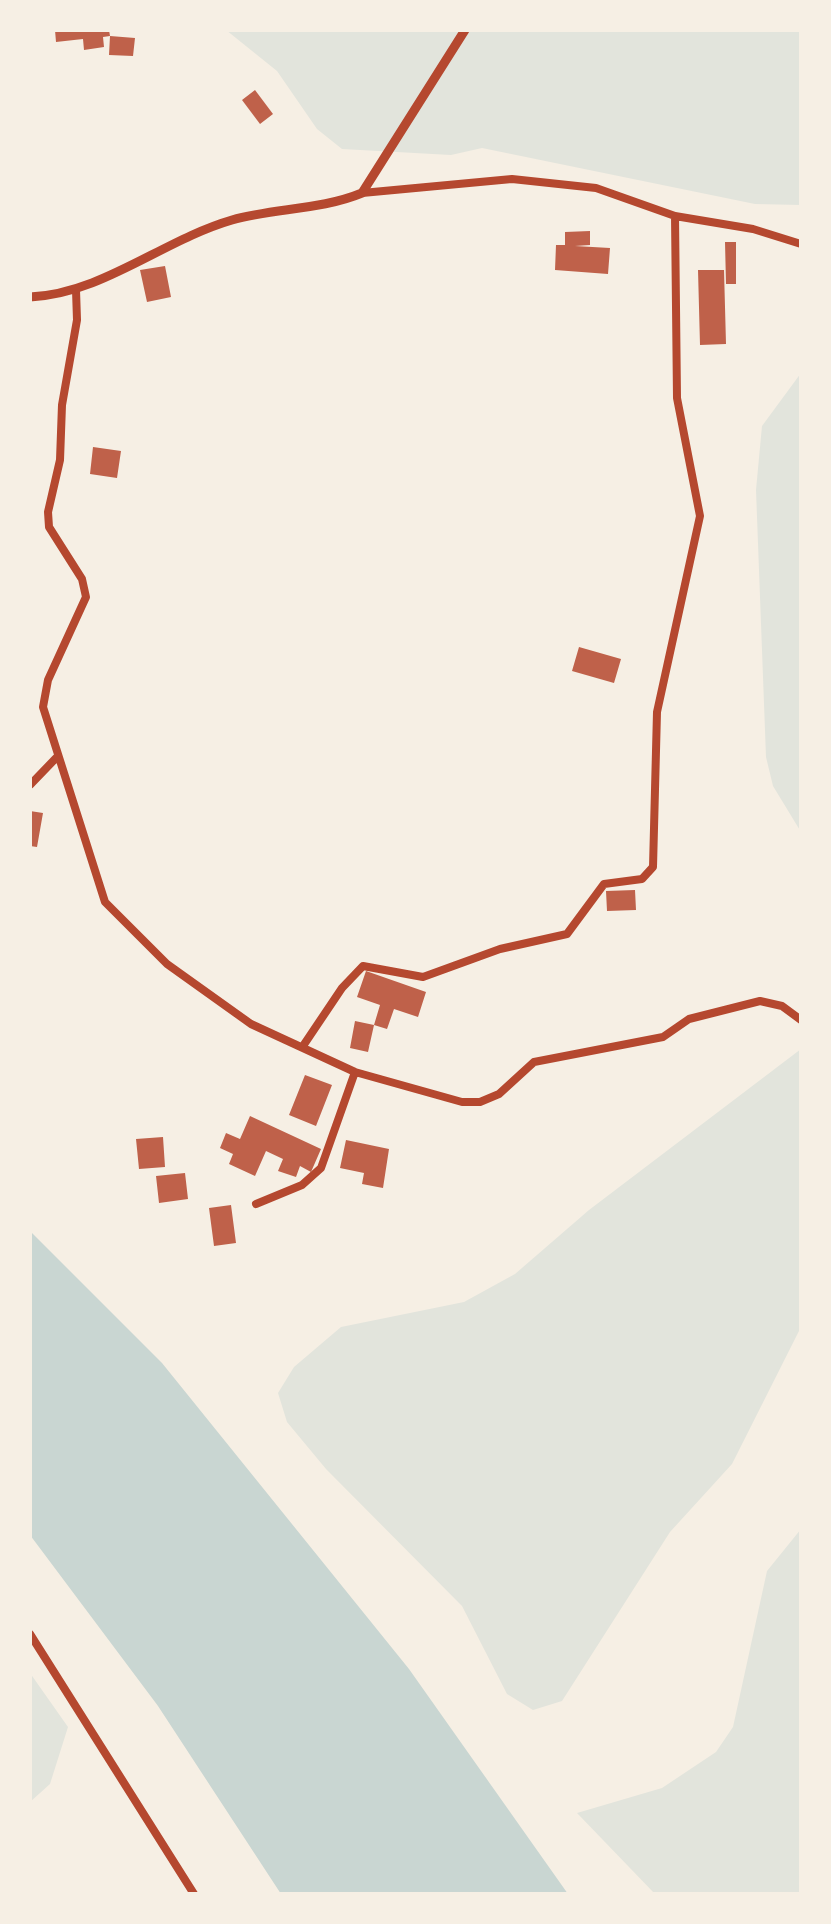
<!DOCTYPE html>
<html>
<head>
<meta charset="utf-8">
<style>
	body { margin:0 }
	#map { position:relative; width:831px; height:1924px; overflow:hidden; background:#f6efe4; font-family:"IBM Plex Sans",sans-serif }
	canvas { display:block }
	.frame { position:absolute; inset:0; border:32px solid #f6efe4; pointer-events:none }
</style>
</head>
<body>
<div id="map">
<canvas width="831" height="1924"></canvas>
<div class="frame"></div>
</div>
<script>
const ctx = document.querySelector('canvas').getContext('2d');
ctx.lineJoin = 'round';
function paint(path, color) { ctx.fillStyle = color; ctx.fill(path, 'evenodd'); }
function strokePath(path, color, width, dash) { ctx.strokeStyle = color; ctx.lineWidth = width; ctx.lineCap = dash ? 'butt' : 'round'; ctx.setLineDash(dash || []); ctx.stroke(path); }
const green = new Path2D(`
	M226 30H801V205L755 204 482 148 451 155 342 149 317 129 277 71Z
	M801 373V832L773 786 766 757 756 490 762 426Z
	M801 1049V1327L732 1464 670 1532 562 1701 533 1710 507 1694 462 1606 326 1469 287 1422 278 1393 294 1367 341 1327 464 1302 515 1274 589 1210Z
	M801 1529V1894H655L577 1813 662 1788 716 1752 733 1727 767 1571Z
	M30 1673 68 1727 50 1784 30 1802Z`);
const water = new Path2D(`
	M30 1231 162 1363 409 1669 568 1894H281L158 1706 30 1535Z`);
const building = new Path2D(`
	M55 30H109L110 36 103 37 104 47 84 50 83 39 56 42Z
	M110 36 135 38 133 56 109 55Z
	M255 90 273 114 260 124 242 100Z
	M590 231V245L575 246 610 248 608 274 555 270 556 245H565V232Z
	M725 242H736V284H726Z
	M165 266 171 297 147 302 140 270Z
	M698 270H724L726 344 700 345Z
	M93 447 121 451 117 478 90 474Z
	M579 647 621 659 614 683 572 671Z
	M30 811 43 813 37 847 30 846Z
	M635 890 636 910 607 911 606 891Z
	M366 971 426 992 418 1017 394 1009 387 1029 374 1025 380 1005 357 997Z
	M355 1021 374 1025 368 1052 350 1048Z
	M305 1075 332 1085 316 1126 289 1115Z
	M250 1116 321 1149 311 1172 300 1166 296 1177 278 1171 283 1159 266 1151 255 1176 229 1164 233 1154 220 1148 226 1133 240 1139Z
	M163 1137 165 1167 139 1169 136 1139Z
	M346 1140 389 1149 383 1188 362 1184 364 1173 340 1168Z
	M185 1173 188 1199 159 1203 156 1176Z
	M231 1205 236 1243 214 1246 209 1208Z`);
const minor = new Path2D(`
	M362 193 512 179 596 188 675 216 753 229 801 244
	M76 290 77 320 62 405 60 460 48 512 49 527 82 579 86 597 48 680 43 707 105 902 167 964 251 1024 355 1072 462 1102H480L499 1094 534 1062 663 1037 689 1019 760 1001 782 1006 801 1020
	M30 785 56 758
	M303 1046 342 988 363 966 423 977 500 949 567 934 604 884 642 879 653 867 657 712 700 516 677 398 675 216
	M256 1204 302 1185 321 1168 355 1072
	M30 1634 194 1894`);
const tertiary = new Path2D(`
	M30 297C102 294 163 240 232 220 274 208 321 210 362 193L465 30`);
paint(green, '#e2e4dc');
paint(water, '#c9d6d2');
paint(building, '#bf614a');
strokePath(minor, '#b5482f', 8);
strokePath(tertiary, '#b5482f', 9);
</script>
</body>
</html>
